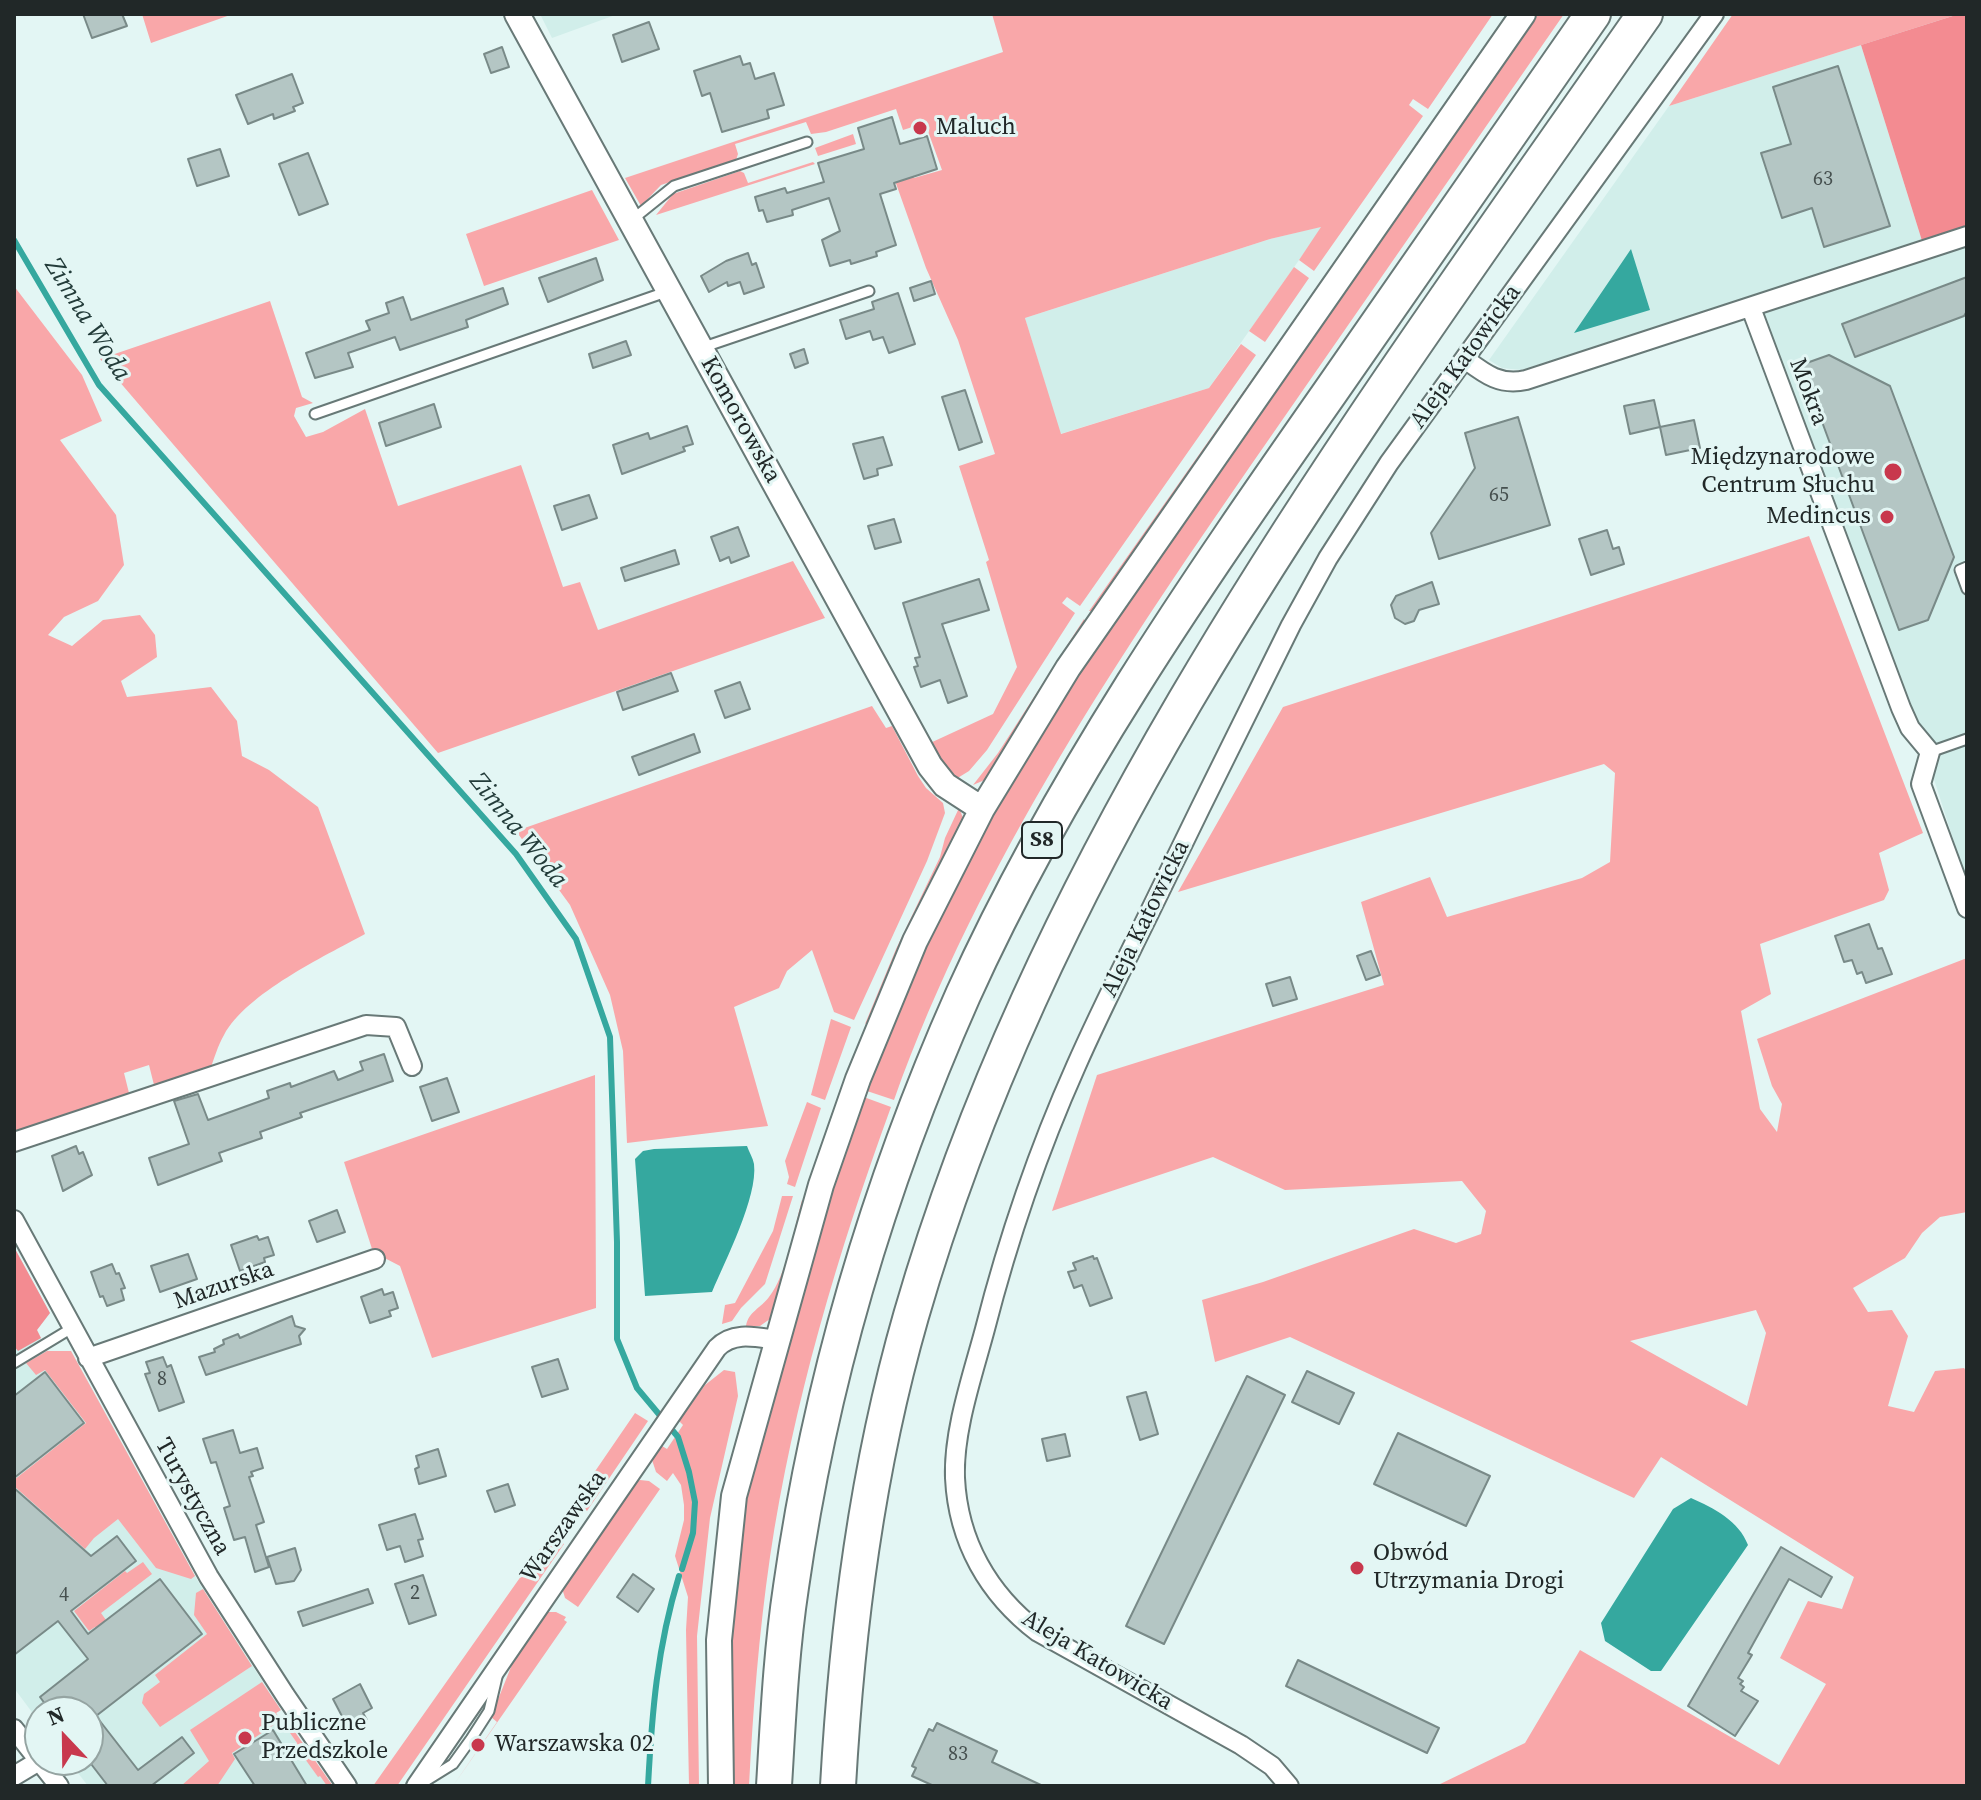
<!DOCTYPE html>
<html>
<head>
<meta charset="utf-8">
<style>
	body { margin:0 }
	#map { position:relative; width:1981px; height:1800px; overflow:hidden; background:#e3f6f4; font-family:"Source Serif 4",serif }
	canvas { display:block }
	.frame { position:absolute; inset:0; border:16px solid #212828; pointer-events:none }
	.north { position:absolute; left:24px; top:1696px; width:80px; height:80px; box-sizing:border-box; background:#e3f6f4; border:2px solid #95a4a2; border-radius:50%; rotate:338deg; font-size:22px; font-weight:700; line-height:32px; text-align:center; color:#212828 }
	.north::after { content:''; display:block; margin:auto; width:28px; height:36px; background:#c8384d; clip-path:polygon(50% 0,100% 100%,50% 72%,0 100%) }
</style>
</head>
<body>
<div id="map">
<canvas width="1981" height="1800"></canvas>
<div class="frame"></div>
<div class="north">N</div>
</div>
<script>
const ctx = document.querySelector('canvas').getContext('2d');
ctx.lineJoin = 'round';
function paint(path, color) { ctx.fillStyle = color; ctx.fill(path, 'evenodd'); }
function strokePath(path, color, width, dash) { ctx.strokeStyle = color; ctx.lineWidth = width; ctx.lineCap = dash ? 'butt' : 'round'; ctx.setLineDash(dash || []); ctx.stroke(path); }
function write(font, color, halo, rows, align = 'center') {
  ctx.font = font + ' "Source Serif 4",serif'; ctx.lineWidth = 6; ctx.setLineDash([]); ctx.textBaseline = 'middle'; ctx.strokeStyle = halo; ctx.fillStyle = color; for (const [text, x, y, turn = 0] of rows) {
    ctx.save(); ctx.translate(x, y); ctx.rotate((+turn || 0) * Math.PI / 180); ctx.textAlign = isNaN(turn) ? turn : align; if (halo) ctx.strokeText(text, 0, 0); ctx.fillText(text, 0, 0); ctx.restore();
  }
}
const built = new Path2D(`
	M540 14H618L552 38Z
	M1861 45 1923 244 1521 370 1502 368 1489 360 1669 106Z
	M1323 226 1209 388 1060 434 1025 318 1270 239Z
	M1967 240V883L1933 776 1758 309Z
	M14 1247 50 1313 37 1330 47 1351H71L199 1583 281 1710 276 1713 327 1786H88L68 1760H88V1712H40V1723L14 1688Z`);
const green = new Path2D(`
	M142 14H233L151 43Z
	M992 14H1493L1428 109 1413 99 1409 105 1423 116 1314 271 1299 260 1321 227 1270 239 1025 318 1061 434 1209 388 1241 344 1256 355 1080 606 1067 597 1062 603 1075 613 987 750 969 771 956 779 928 744 993 714 1017 667 986 562 989 560 959 466 995 454 958 340 926 268 893 175 911 169 914 178 942 170 925 123 903 130 896 109 826 132 811 134 806 122 735 144 738 154 736 160 661 185 641 206 625 178 1003 52Z
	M1534 14H1564C1465 157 1366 299 1267 442 1124 648 979 862 894 1100L864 1090 925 941 980 831 1076 673Z
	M1733 14H1959L1669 106Z
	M853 134 856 144 818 156 815 148Z
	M813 162 815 164 656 215 673 194 740 171 744 173 748 183Z
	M592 190 619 240 484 286 466 234Z
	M1294 267 1309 278 1265 342 1249 331Z
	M14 286 82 375 102 421 60 440 116 515 124 565 98 601 64 617 48 635 72 646 103 620 140 615 155 635 157 657 121 681 127 697 211 687 237 721 242 756 269 770 318 807 365 934C323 957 247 993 224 1035 218 1045 214 1059 210 1070L155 1089 149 1065 124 1073 130 1097 14 1137Z
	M270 301 302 397 313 403 296 408 294 416 306 437 323 432 365 409 398 506 521 465 563 587 580 582 598 630 793 561 825 618 438 753 100 359Z
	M1262 365V370L1094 611H1089Z
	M1809 536 1923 833 1879 853 1889 890 1884 900 1760 944 1771 994 1741 1011 1760 1109 1777 1132 1782 1104 1772 1086 1757 1039 1967 958V1212L1940 1217 1922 1233 1905 1258 1853 1288 1868 1312 1892 1310 1908 1336 1888 1406 1914 1412 1935 1371 1964 1368 1967 1372V1786H1436L1525 1743 1580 1650 1779 1765 1826 1684 1780 1658 1808 1601 1842 1609 1854 1577 1661 1457 1634 1498 1290 1337 1215 1362 1202 1300 1263 1282 1414 1229 1456 1243 1481 1234 1486 1211 1462 1181 1285 1190 1213 1157 1052 1211 1097 1075 1384 985 1361 902 1430 877 1447 917 1582 878 1610 862 1615 773 1604 764 1178 892 1283 707ZM1756 1310 1766 1333 1747 1406 1630 1341Z
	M1084 619 1085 623 987 779 973 785 998 753Z
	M872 706 886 728 892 726 918 776 926 788 943 803 945 813 927 861 854 1020 834 1012 812 950 787 971 779 988 734 1007 768 1126 627 1143 623 1051 610 995 570 905 516 831Z
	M959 808 964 820 870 1021 865 1024 896 949 940 857 945 838Z
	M831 1019 851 1027 825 1100 811 1095Z
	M595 1075 596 1308 432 1358 400 1266 373 1252 344 1162Z
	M861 1096 891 1107C838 1252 793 1403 770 1557 759 1633 753 1709 749 1786H730V1619L738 1539 761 1431 827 1202Z
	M807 1102 821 1108 795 1187 787 1184 789 1177 785 1161Z
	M782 1196H793L765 1284 741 1308 732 1321 722 1324 725 1305 735 1303 773 1231Z
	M802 1200 805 1205 774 1316 760 1326H746C748 1312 761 1308 769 1297 787 1274 794 1228 802 1200Z
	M47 1351H71L195 1576 191 1579 156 1568 118 1519 94 1538 85 1549 14 1486V1480L86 1423 45 1370 36 1375 26 1363Z
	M724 1370 735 1372 738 1396 710 1518 697 1636 699 1786H689L686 1630 688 1597 675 1556 684 1520V1505L681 1485 673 1473 667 1481 656 1472 652 1460 662 1446 667 1449 683 1425 679 1421 705 1385Z
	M635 1413 648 1421 587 1511 574 1502Z
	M640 1480 649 1481 660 1489 578 1607 565 1598 562 1588 634 1483Z
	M555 1528 558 1530 554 1537 564 1544 408 1770 397 1786H373Z
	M143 1562 152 1574 101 1613 113 1630 103 1638 95 1627 89 1631 74 1611 125 1571 127 1573Z
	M203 1589 252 1666 160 1727 142 1703 144 1694 160 1682 155 1675 207 1634 194 1615 196 1593Z
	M546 1612H556L566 1617 564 1620 567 1622 453 1786 497 1722 491 1717 517 1652Z
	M262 1682 281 1710 276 1713 281 1720 232 1753 235 1759 217 1786H181L209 1761 190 1730Z
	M295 1732 333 1786H327L320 1776 318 1777 295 1745 297 1743 290 1733Z`);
const forest = new Path2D(`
	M1959 14H1967V229L1923 244 1861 45Z
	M14 1247 50 1313 37 1330 41 1338 18 1351 14 1346Z`);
const water = new Path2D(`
	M1631 249 1650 310 1574 333Z
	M747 1146C749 1152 753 1158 754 1164 758 1197 725 1261 712 1292L645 1296 635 1159 643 1151 654 1149Z
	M1691 1498C1714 1508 1739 1521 1748 1545L1661 1671H1651L1605 1641 1601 1623 1673 1509Z`);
const stream = new Path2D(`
	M14 240 99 385 516 854 576 939 610 1037 617 1242V1339L637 1388 678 1437 689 1472 695 1502 693 1533 682 1569
	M648 1786C652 1712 657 1648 679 1576`);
const building = new Path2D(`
	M83 14H122L127 26 92 38Z
	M649 22 659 49 622 62 613 35Z
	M502 47 509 67 491 73 484 54Z
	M740 56 743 65 750 63 755 79 774 73 784 105 767 110 769 118 722 132 710 93 702 96 694 71Z
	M1838 66 1890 226 1824 247 1812 208 1782 218 1761 153 1791 144 1773 87Z
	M292 74 303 103 293 107 295 111 274 119 273 114 248 124 236 95Z
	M892 117 900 144 927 136 937 169 894 183 896 189 880 194 896 245 876 252 877 256 851 264 850 260 830 266 822 240 840 231 829 198 792 210 793 215 767 222 763 210 759 211 755 197 785 188 787 193 824 182 818 163 864 149 858 128Z
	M220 149 229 176 197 186 188 159Z
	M308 153 328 204 299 215 279 164Z
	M748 253 752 265 756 263 764 287 744 294 740 282 728 286 727 282 709 292 701 276 726 261Z
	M596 258 603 280 548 302 539 278Z
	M1967 277V311L1964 316 1855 357 1842 324Z
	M931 281 935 294 914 301 910 288Z
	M503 288 508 304 466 320 468 327 400 350 395 337 348 353 353 367 315 378 306 353 370 330 366 321 389 313 386 303 403 297 411 320Z
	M898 293 915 344 889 353 883 337 873 340 870 331 846 339 840 320 874 309 872 302Z
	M626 341 631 355 593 368 589 354Z
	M804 349 808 363 795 368 790 354Z
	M1829 355 1890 386 1954 557 1928 620 1899 630 1801 365Z
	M965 390 982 442 959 450 942 397Z
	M1654 400 1660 427 1630 434 1624 406Z
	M434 404 441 427 386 446 379 423Z
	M1518 417 1550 525 1439 559 1431 533 1475 468 1465 433Z
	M1694 420 1700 448 1666 455 1660 427Z
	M687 426 693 444 683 447 685 451 622 474 613 445 648 433 650 439Z
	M883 437 892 465 877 469 878 475 864 479 853 444Z
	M589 495 597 518 562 530 554 506Z
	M894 519 901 542 875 549 868 526Z
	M738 527 749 556 731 563 729 557 720 561 711 537Z
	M1607 530 1613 549 1619 547 1624 564 1591 575 1579 539Z
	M675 550 679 564 625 581 621 568Z
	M979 579 989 610 942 624 967 696 948 703 940 680 921 687 914 667 918 666 915 658 920 657 903 603Z
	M1432 582 1439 604 1419 610 1414 621 1405 624 1395 618 1391 605 1396 596Z
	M671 673 678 691 623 710 617 692Z
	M740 682 750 709 725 718 715 691Z
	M694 734 700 752 639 775 632 757Z
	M1869 924 1878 949 1882 948 1892 974 1866 983 1862 972 1857 974 1852 960 1844 962 1835 936Z
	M1371 951 1380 975 1366 980 1357 956Z
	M1290 977 1297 999 1273 1006 1266 984Z
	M384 1054 393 1081 300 1113 302 1117 260 1132 262 1138 219 1153 222 1161 158 1185 149 1158 189 1144 174 1101 198 1094 208 1120 269 1098 267 1091 290 1083 291 1087 334 1071 338 1080 363 1070 360 1062Z
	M447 1078 459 1112 432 1121 420 1087Z
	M76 1146 79 1154 83 1152 92 1175 63 1191 52 1156Z
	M337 1210 345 1232 317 1242 309 1221Z
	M257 1236 259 1240 268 1237 274 1255 264 1258 265 1262 240 1271 231 1245Z
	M188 1254 197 1279 160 1292 151 1266Z
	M1093 1256 1094 1259 1097 1258 1112 1298 1090 1306 1082 1285 1074 1288 1068 1272 1076 1270 1073 1263Z
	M112 1264 116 1274 119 1273 125 1288 121 1289 124 1300 107 1306 103 1296 100 1297 91 1272Z
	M382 1289 384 1295 393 1292 398 1308 389 1311 391 1316 370 1323 361 1297Z
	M292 1316 295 1326 305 1329 299 1336 301 1344 206 1375 199 1357 215 1352 214 1349 224 1344 223 1340 238 1334 240 1338Z
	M163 1357 167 1367 171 1365 184 1402 159 1411 145 1374 150 1373 146 1362Z
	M558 1359 568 1389 542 1397 532 1367Z
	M1307 1371 1354 1393 1339 1424 1292 1402Z
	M45 1372 84 1423 14 1478V1396Z
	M1247 1376 1285 1395 1164 1644 1126 1626Z
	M1146 1392 1158 1434 1140 1440 1127 1397Z
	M233 1430 240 1453 257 1448 263 1468 251 1472 253 1476 249 1477 264 1522 256 1525 269 1567 255 1572 245 1537 234 1540 224 1508 230 1506 216 1462 211 1463 203 1439Z
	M1398 1433 1490 1476 1466 1526 1374 1484Z
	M1065 1434 1070 1456 1047 1461 1042 1439Z
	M438 1449 446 1476 419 1484 415 1469 419 1467 416 1456Z
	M508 1484 515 1505 495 1512 487 1491Z
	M14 1488 91 1556 117 1536 136 1561 71 1611 88 1634 160 1579 202 1634 96 1716 138 1770 182 1737 194 1753 151 1786H108L88 1760V1712H51L40 1697 88 1659 58 1621 14 1655Z
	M415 1514 423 1539 418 1540 423 1556 405 1562 400 1546 387 1550 379 1525Z
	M1781 1547 1832 1577 1821 1597 1789 1579 1748 1653 1752 1655 1738 1678 1743 1681 1740 1684 1744 1687 1741 1691 1758 1701 1735 1736 1688 1706Z
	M295 1548 301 1570 294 1581 276 1584 267 1557Z
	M633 1574 654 1589 638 1612 617 1597Z
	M423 1575 436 1615 409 1624 395 1584Z
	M368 1589 373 1603 303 1626 298 1612Z
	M1298 1660 1439 1728 1427 1753 1286 1686Z
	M360 1684 372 1708 363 1713 367 1720 351 1728 348 1720 345 1722 333 1699Z
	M937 1723 997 1751 992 1762 1043 1786H934L912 1776 916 1768 912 1766 929 1729 933 1731Z
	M273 1730 307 1786H255L234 1754Z`);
const service = new Path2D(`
	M633 219 674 186 807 142
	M704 347 869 291
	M315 414 666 292
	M1967 567 1960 570 1967 589
	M1930 752 1967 739
	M14 1363 72 1328
	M424 1782 453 1764 471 1739 489 1711 497 1677`);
const minor = new Path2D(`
	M1751 308 1901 708 1910 728 1930 752 1921 784 1967 908
	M1465 359C1485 374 1500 386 1526 380L1967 236
	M14 1142 366 1025 396 1027 412 1066
	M14 1220 209 1577 285 1695 347 1786
	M88 1358 375 1259
	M14 1729 59 1786
	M14 1776 39 1761
	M416 1786 717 1348C733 1331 756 1337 776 1340
	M1289 1786 1272 1766 1241 1745 1038 1632C988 1594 958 1541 955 1478 953 1431 973 1374 985 1329 1008 1239 1038 1151 1076 1066 1101 1009 1130 953 1157 897 1201 806 1246 715 1291 625L1328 558 1389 463 1714 14`);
const tertiary = new Path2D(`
	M517 14 930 766 945 785 982 809
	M721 1786 719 1640 734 1496 821 1185 858 1079 915 941 982 809 1068 668 1523 14`);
const motorway = new Path2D(`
	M774 1786C778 1720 781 1653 791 1587 820 1383 879 1184 963 995 1060 780 1196 584 1331 391 1419 266 1506 140 1593 14
	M838 1786C847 1627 867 1469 911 1316 1051 831 1361 422 1645 14`);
const markers = [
	[920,128,8,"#c8384d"],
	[1893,472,10,"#c8384d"],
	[1887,517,8,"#c8384d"],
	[1357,1568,8,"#c8384d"],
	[245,1738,8,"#c8384d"],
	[478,1745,8,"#c8384d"]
];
const numberNames = [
	["63",1823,180],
	["65",1499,496],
	["8",162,1380],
	["2",415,1594],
	["4",64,1596],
	["83",958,1755]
];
const shields = [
	[1042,840,40]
];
const shieldNames = [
	["S8",1042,840]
];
const poiNames = [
	["Maluch",936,128],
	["Międzynarodowe",1875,458,"right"],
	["Centrum Słuchu",1875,486,"right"],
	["Medincus",1871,517,"right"],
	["Obwód",1373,1554],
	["Utrzymania Drogi",1373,1582],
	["Publiczne",261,1724],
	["Przedszkole",261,1752],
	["Warszawska 02",494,1745]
];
const streetNames = [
	["Aleja Katowicka",1466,357,-54],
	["Mokra",1808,392,69],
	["Komorowska",740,420,61],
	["Aleja Katowicka",1146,919,-64],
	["Mazurska",224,1286,-19],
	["Turystyczna",192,1497,61],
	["Warszawska",564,1527,-55],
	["Aleja Katowicka",1097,1661,31]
];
const waterNames = [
	["Zimna Woda",87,320,58],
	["Zimna Woda",518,831,51]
];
paint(built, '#d1eeea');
paint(green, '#f9a7a9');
paint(forest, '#f38b91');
paint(water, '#35a89f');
strokePath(stream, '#35a89f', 6);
paint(building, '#b4c6c4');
strokePath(building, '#798a88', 2);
strokePath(service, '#687977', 13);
strokePath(minor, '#687977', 22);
strokePath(tertiary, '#687977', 28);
strokePath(motorway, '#687977', 38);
strokePath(service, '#fff', 9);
strokePath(minor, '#fff', 18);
strokePath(tertiary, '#fff', 24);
strokePath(motorway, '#fff', 34);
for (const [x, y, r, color] of markers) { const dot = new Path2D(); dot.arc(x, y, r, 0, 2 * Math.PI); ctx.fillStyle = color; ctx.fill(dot); strokePath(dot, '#e3f6f4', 3); }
write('20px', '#46504f', null, numberNames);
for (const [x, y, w] of shields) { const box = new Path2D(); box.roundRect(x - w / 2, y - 18, w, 36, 6); ctx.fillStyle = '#e3f6f4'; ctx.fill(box); strokePath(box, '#212828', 2); }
write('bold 22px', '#212828', null, shieldNames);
write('24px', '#212828', '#e3f6f4', poiNames, 'left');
write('24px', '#212828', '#e3f6f4', streetNames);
write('italic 26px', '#233c3a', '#e3f6f4', waterNames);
</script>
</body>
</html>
